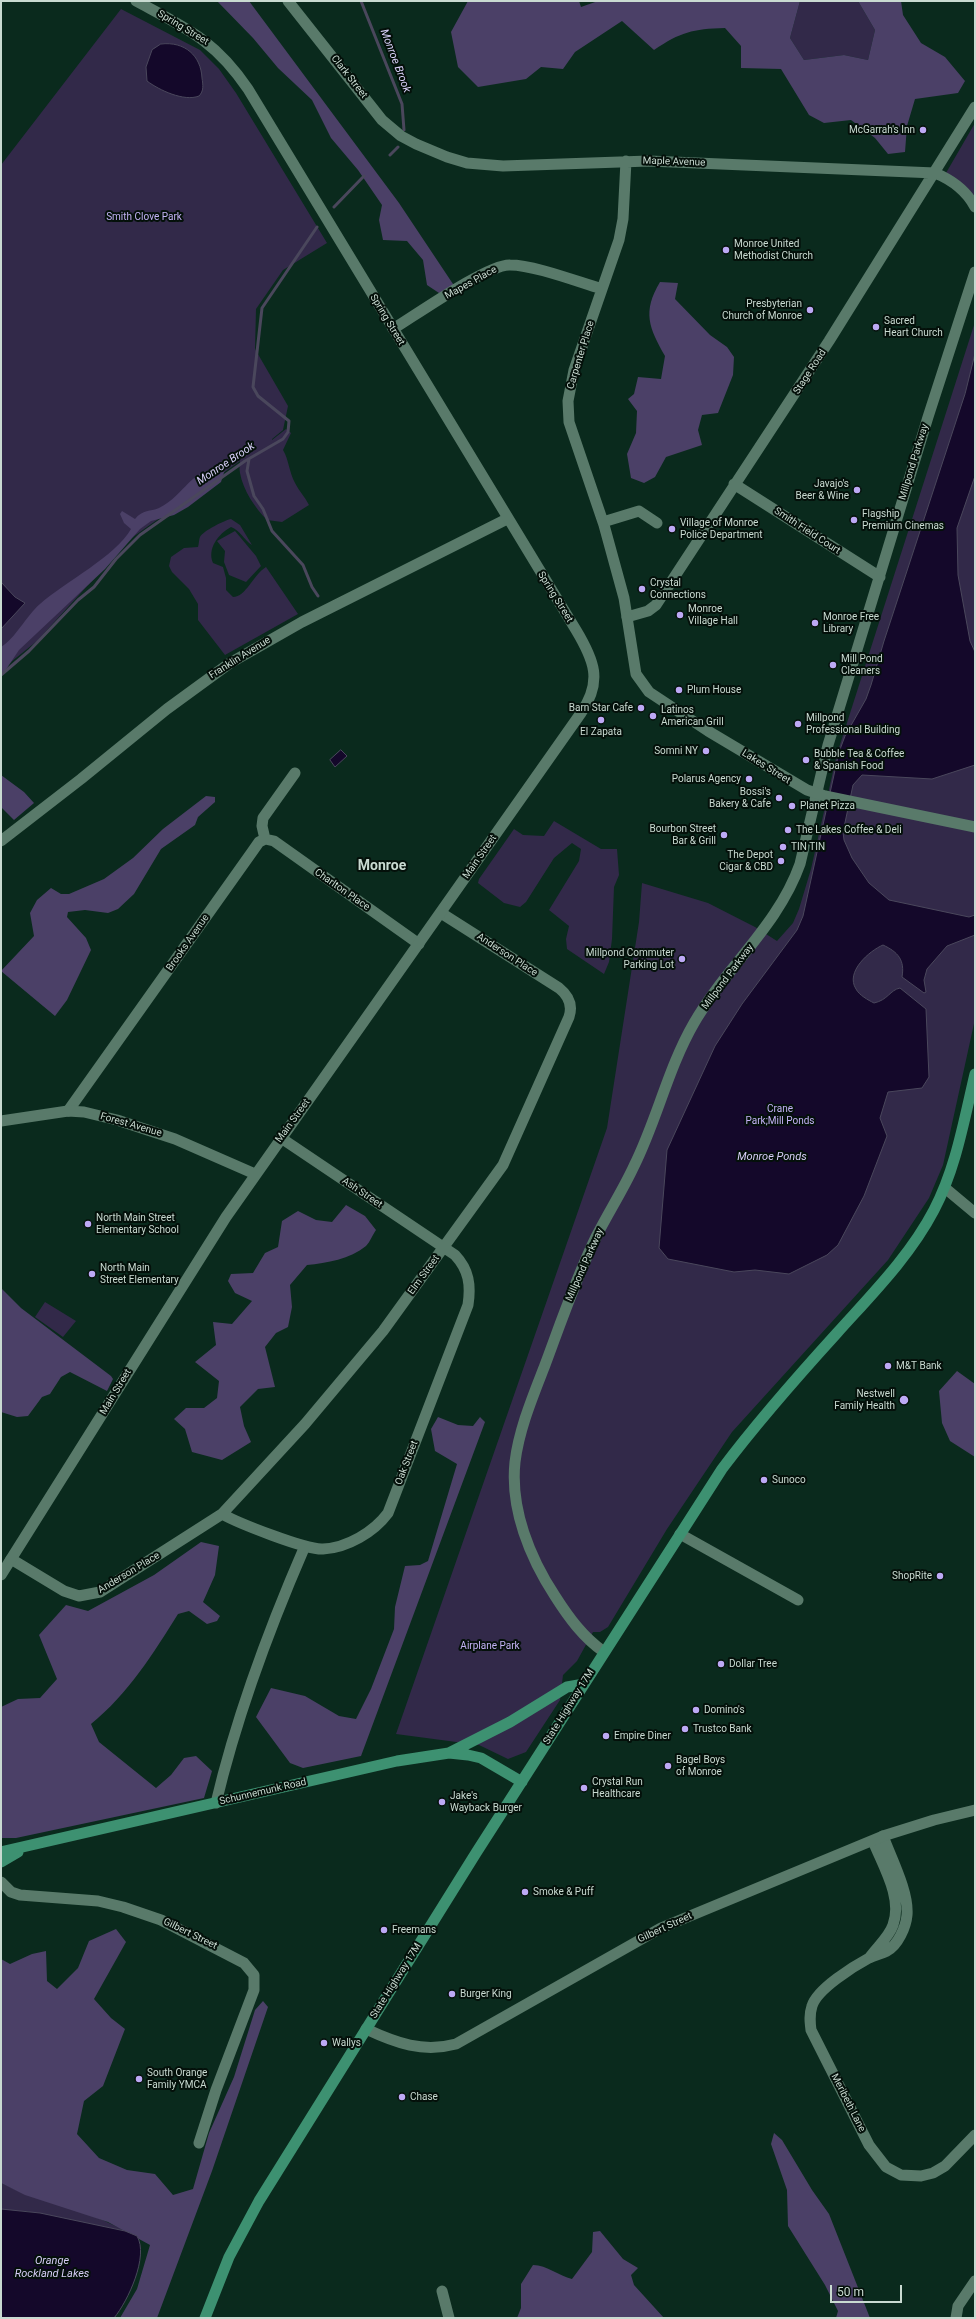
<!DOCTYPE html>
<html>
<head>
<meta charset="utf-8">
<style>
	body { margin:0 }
	#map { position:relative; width:976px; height:2319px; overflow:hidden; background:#0a2a1d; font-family:Roboto,sans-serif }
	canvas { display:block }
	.frame { position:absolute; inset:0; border:2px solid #c9dad1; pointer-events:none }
	.scale { position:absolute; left:830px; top:2285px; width:72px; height:18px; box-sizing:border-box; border:2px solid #c9dad1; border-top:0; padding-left:5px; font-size:12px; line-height:14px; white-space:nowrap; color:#c9dad1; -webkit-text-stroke:3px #04100a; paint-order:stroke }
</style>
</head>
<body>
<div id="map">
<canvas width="976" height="2319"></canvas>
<div class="frame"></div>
<div class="scale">50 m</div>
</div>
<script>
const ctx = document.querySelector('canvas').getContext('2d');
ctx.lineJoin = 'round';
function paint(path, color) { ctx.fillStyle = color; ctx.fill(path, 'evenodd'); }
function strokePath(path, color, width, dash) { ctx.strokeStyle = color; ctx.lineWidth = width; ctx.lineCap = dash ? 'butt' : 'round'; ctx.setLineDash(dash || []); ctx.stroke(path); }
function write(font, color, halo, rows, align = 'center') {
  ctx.font = font + ' Roboto,sans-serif'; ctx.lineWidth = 4; ctx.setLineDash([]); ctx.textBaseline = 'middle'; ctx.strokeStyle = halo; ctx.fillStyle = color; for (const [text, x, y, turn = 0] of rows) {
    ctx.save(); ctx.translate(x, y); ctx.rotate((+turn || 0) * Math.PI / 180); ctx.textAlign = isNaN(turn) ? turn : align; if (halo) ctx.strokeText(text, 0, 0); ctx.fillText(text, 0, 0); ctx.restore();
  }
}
const green = new Path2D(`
	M800 1H858L875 30 868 60 844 55 804 60 790 38Z
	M121 9 200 50 219 69 236 93 327 243 283 270 256 309 255 349 288 406 283 430 272 439V440L286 429 291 433 283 450C289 460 289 472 295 483 299 491 305 497 309 505L282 522 267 520C255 508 243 490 240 473 239 469 240 465 240 461L130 539 37 641 1 670V165Z
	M975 123V200L946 173Z
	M975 322V1019L943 1165 929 1198 888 1260 732 1432 667 1529 608 1627 600 1632H593L577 1661 563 1675 560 1700 526 1752 508 1759 479 1745 396 1734 607 1128 639 922 642 883 708 903 755 927 777 941 793 923 799 909 811 869 837 754Z
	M231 519 240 525 252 545C244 540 240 530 231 527 218 534 207 549 213 563L223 567 226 578V590L233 597C246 597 253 575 266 567L298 614 225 655 198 620V604L189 589 172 572 169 566 171 557 184 548 198 547C199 544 199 539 200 537 203 531 225 520 231 519Z
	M235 531 256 556 261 566 246 582 229 575 224 562 225 551 217 541Z
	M554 821 601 849H617L619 875 614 887 612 939 609 962 604 974 567 949 566 939 569 926 549 910 579 861 581 849 572 843 554 858 526 902 520 907 504 903 478 883 479 879 514 829 523 835 544 836Z
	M45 1302 76 1321 63 1337 35 1317Z
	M1 2183C41 2203 86 2209 125 2231L25 2211H1Z`);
const forest = new Path2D(`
	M217 1H249L399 203 453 284V288L442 295 427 285 423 260 407 241 383 240 379 220 382 205 358 170 331 138 312 100 278 68 253 38Z
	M468 1H579L581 7 598 1H800L790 38 804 60 844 55 868 60 875 30 858 1H901L903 15 921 43 945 57 965 81 958 93 915 99 907 126 905 152 888 154 875 138 851 120 824 123 809 115 781 69 741 68V46L725 28C692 29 681 32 654 50L622 21 575 52 563 69 541 67 526 79 478 87 458 67 451 32Z
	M660 282 678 283 675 299 710 335 727 347 734 357 733 375 718 413 702 415 698 430 702 445 666 457 655 477 644 483 631 478 627 454 636 433 637 411 628 399 634 394 638 377 661 379 665 356C649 328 642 312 660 282Z
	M226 466 221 482 188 507 174 515 151 521 140 529 105 569 19 650 1 677V647C15 639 26 616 40 604 65 582 116 556 131 529L124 523 120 514 122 511 135 519C143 509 150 512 159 508 187 494 187 470 226 466Z
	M1 775 24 792 34 803 14 820 1 807Z
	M206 796 215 797V802L198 817 195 825 161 849 134 894 118 909 108 913 85 910 68 912 67 917 86 938 91 950 67 1000 55 1016 1 971 34 936 30 913 37 900 51 888 61 894H69L104 879 133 858 163 829Z
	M346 1205 365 1216 376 1230C373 1234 370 1242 366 1246 350 1259 327 1263 307 1265L290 1285 292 1307 288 1327 276 1333 265 1347 275 1387 258 1389 240 1407 244 1426 251 1442 222 1460 192 1452 185 1429 174 1419 186 1408H204L217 1398 219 1381 195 1362 216 1345 213 1322 232 1324 252 1301 235 1293 228 1281 231 1274 253 1273 265 1253 278 1247 282 1221 298 1211 316 1220 332 1222Z
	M1 1288 21 1308 111 1376 113 1379 107 1391 70 1372 61 1377 50 1394 42 1397 28 1416 17 1417 1 1412Z
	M957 1371 975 1384V1457L950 1441 942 1423 939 1391Z
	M438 1417 458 1425 473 1426 480 1417 485 1422 361 1756 303 1768 290 1763 256 1717 271 1688 305 1696 339 1716 356 1719 371 1689 394 1629 395 1607 405 1566 420 1565 428 1561 457 1464 435 1451 431 1429Z
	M201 1542 219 1546 215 1575 203 1602 220 1616 217 1621 207 1624 189 1611 178 1614C153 1654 128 1694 91 1724L99 1742 156 1788 171 1775 184 1758 196 1756 212 1771 204 1798 16 1838H1V1707L18 1699 40 1698 57 1679 39 1635 66 1605 88 1611 154 1575Z
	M116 1929 126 1942 94 1999 111 2018 125 2029 103 2086 84 2101 77 2134 99 2158 127 2170 155 2174 173 2195 193 2189 209 2133 234 2077 255 2010 263 2001 268 2007 212 2171 157 2318H120L137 2289 150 2245 108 2222 25 2195 1 2183V1959L10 1964 32 1954 46 1951 47 1981 57 1989 78 1968 89 1941Z
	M774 2133 782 2140 812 2190 829 2214 870 2318H836L838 2311 825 2285 788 2226 787 2190 771 2144Z
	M600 2231 623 2259 638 2268 631 2275 634 2285 664 2318H517L521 2308V2284L533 2265C547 2265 559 2276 572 2279L592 2252 593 2232Z`);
const water = new Path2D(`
	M161 44C185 41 201 56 202 78 203 85 204 91 199 96 184 102 159 90 147 81L146 67 152 50Z
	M975 354V476L957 528 958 575 970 641 975 652V765L932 779 862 775 853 785 843 832 844 840 852 858 869 883 889 900 969 917 975 915V935L947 946 927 969 924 980 926 992 924 993 902 977C905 960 898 952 883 945 869 951 845 972 856 989 859 995 868 1000 874 1003 888 1000 890 990 900 988L926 1009 929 1077 922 1088 888 1092 880 1118 887 1136 864 1196 838 1245 827 1255 789 1274 755 1270 734 1272 668 1259 659 1248 667 1150 715 1046 742 1004 797 930 803 916 839 752 845 736 866 699 871 685 884 641 965 394Z
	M1 582 15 597 25 603 1 629Z
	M341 750 347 756 335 767 330 760Z
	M1 2209 40 2213 125 2231 137 2236C149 2256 128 2301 114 2318H1Z`);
const stream = new Path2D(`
	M361 1 402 104 404 130
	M390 155 398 147
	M334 207 364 176
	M249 459 247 471 254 496 263 509 272 531 303 565 312 587 318 596
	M1 675 29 651 78 600 94 587 116 559 140 535 245 461 283 439 288 432 289 421 258 396 253 387 262 308 317 227`);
const minor = new Path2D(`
	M288 1 382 120 401 136 416 144 447 157 467 163 503 166 649 161 935 173C952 180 966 190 975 207
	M626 161 623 219 619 240 574 370 568 401 569 422 604 525 624 598 627 617 648 611 656 605 829 341 975 107
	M393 329C416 315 488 264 510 265 534 265 578 282 602 289
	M734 484 880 577
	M603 522 639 511 657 523
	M265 839 274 841 419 944
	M265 839 262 826 263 818 295 773
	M1 841 81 779 167 709 230 663 302 622 507 519
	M68 1111 252 852 259 842 265 839
	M945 1188 975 1213
	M222 1514C238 1523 306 1550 323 1549 347 1548 374 1532 388 1513L468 1305C471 1285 469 1270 455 1255L281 1138
	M680 1534 798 1600
	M11 1559 64 1591 79 1596 100 1592 222 1514 305 1424 383 1331 503 1165 569 1017C573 1005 569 996 559 988L441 913
	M604 1652C583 1637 569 1618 555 1596 530 1558 510 1509 515 1462 519 1429 533 1396 545 1365 561 1322 576 1278 596 1237 608 1213 623 1190 634 1166 657 1120 668 1068 694 1023 726 967 778 926 800 864L828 745 928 417 975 272
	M216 1803C237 1714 269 1629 305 1546
	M883 1836C891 1858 909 1892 907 1915 906 1927 898 1945 887 1951 881 1954 875 1955 869 1958 854 1966 817 1989 812 2006 809 2015 810 2022 811 2030L869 2145 886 2167 901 2175 921 2176 933 2173 945 2166 975 2135
	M1 1882 11 1892 20 1895 98 1901 123 1907 161 1920 244 1963 254 1975V1990L216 2090 199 2143
	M870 1957C877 1947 889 1937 893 1925 903 1898 883 1866 873 1841
	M442 2291 449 2318
	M956 2318 958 2306 975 2281`);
const tertiary = new Path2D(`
	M627 617 636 674 649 692 708 731 807 790 825 796 975 827
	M1 1121 68 1111 84 1112 117 1120 175 1139 255 1174
	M1 1575 226 1217 581 713C603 681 594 660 576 630L248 89C215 40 186 28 136 1
	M366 2029C396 2043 423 2053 456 2044L661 1928 883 1836 934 1820 975 1810`);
const primary = new Path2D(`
	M449 1753 510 1722 567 1687 584 1684
	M1 1852 397 1761 449 1753 468 1755 481 1758 522 1782
	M1 1862 18 1852
	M205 2318 229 2257 259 2201 476 1853 722 1469C758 1421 797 1377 837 1333 872 1294 910 1256 934 1210 956 1168 964 1120 975 1074`);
const markers = [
	[923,130,4,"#bda9f5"],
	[726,250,4,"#bda9f5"],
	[810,310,4,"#bda9f5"],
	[876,327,4,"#bda9f5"],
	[857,490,4,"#bda9f5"],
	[854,520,4,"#bda9f5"],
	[672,529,4,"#bda9f5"],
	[642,589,4,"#bda9f5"],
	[680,615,4,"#bda9f5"],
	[815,623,4,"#bda9f5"],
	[833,665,4,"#bda9f5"],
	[679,690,4,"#bda9f5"],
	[641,708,4,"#bda9f5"],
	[653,716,4,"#bda9f5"],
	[601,720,4,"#bda9f5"],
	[798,724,4,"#bda9f5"],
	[706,751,4,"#bda9f5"],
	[806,760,4,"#bda9f5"],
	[749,779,4,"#bda9f5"],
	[779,798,4,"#bda9f5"],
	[792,806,4,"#bda9f5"],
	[788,830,4,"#bda9f5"],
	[724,835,4,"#bda9f5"],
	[783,847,4,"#bda9f5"],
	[781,861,4,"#bda9f5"],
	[682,959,4,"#bda9f5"],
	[88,1224,4,"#bda9f5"],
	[92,1274,4,"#bda9f5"],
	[888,1366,4,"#bda9f5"],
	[904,1400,5,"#bda9f5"],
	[764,1480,4,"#bda9f5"],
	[940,1576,4,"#bda9f5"],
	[721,1664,4,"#bda9f5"],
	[696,1710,4,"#bda9f5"],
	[685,1729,4,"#bda9f5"],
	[606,1736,4,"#bda9f5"],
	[668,1766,4,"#bda9f5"],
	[584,1788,4,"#bda9f5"],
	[442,1802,4,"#bda9f5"],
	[525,1892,4,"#bda9f5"],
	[384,1930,4,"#bda9f5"],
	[452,1994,4,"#bda9f5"],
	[324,2043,4,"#bda9f5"],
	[139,2079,4,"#bda9f5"],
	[402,2097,4,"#bda9f5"]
];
const streetNames = [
	["Spring Street",183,28,31],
	["Clark Street",349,77,52],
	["Maple Avenue",674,162,2],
	["Mapes Place",471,283,-29],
	["Spring Street",387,320,59],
	["Carpenter Place",581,355,-73],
	["Stage Road",810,372,-57],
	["Millpond Parkway",914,462,-73],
	["Smith Field Court",807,531,33],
	["Spring Street",555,597,58],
	["Franklin Avenue",240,658,-32],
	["Lakes Street",766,767,32],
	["Main Street",480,857,-55],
	["Charlton Place",342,890,35],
	["Brooks Avenue",188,943,-55],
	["Anderson Place",507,955,33],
	["Millpond Parkway",728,977,-53],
	["Main Street",293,1121,-54],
	["Forest Avenue",131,1125,16],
	["Ash Street",362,1193,34],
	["Millpond Parkway",585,1265,-66],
	["Elm Street",424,1275,-54],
	["Main Street",116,1392,-59],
	["Oak Street",407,1463,-69],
	["Anderson Place",129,1573,-31],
	["State Highway 17M",569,1707,-58],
	["Schunnemunk Road",263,1792,-13],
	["Gilbert Street",665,1928,-25],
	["Gilbert Street",190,1934,26],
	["State Highway 17M",396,1981,-58],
	["Meribeth Lane",848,2103,63]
];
const poiNames = [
	["McGarrah's Inn",915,130,"right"],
	["Monroe United",734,244],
	["Methodist Church",734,256],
	["Presbyterian",802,304,"right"],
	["Church of Monroe",802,316,"right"],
	["Sacred",884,321],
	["Heart Church",884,333],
	["Javajo's",849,484,"right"],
	["Beer & Wine",849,496,"right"],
	["Flagship",862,514],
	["Premium Cinemas",862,526],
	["Village of Monroe",680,523],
	["Police Department",680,535],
	["Crystal",650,583],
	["Connections",650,595],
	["Monroe",688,609],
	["Village Hall",688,621],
	["Monroe Free",823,617],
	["Library",823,629],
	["Mill Pond",841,659],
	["Cleaners",841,671],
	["Plum House",687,690],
	["Barn Star Cafe",633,708,"right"],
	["Latinos",661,710],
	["American Grill",661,722],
	["Millpond",806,718],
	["Professional Building",806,730],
	["El Zapata",601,732,"center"],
	["Somni NY",698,751,"right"],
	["Bubble Tea & Coffee",814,754],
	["& Spanish Food",814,766],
	["Polarus Agency",741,779,"right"],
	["Bossi's",771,792,"right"],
	["Bakery & Cafe",771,804,"right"],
	["Planet Pizza",800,806],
	["Bourbon Street",716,829,"right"],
	["Bar & Grill",716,841,"right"],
	["The Lakes Coffee & Deli",796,830],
	["TIN TIN",791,847],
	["The Depot",773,855,"right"],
	["Cigar & CBD",773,867,"right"],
	["Millpond Commuter",674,953,"right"],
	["Parking Lot",674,965,"right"],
	["North Main Street",96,1218],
	["Elementary School",96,1230],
	["North Main",100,1268],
	["Street Elementary",100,1280],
	["M&T Bank",896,1366],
	["Nestwell",895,1394,"right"],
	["Family Health",895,1406,"right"],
	["Sunoco",772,1480],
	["ShopRite",932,1576,"right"],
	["Dollar Tree",729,1664],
	["Domino's",704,1710],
	["Trustco Bank",693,1729],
	["Empire Diner",614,1736],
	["Bagel Boys",676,1760],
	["of Monroe",676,1772],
	["Crystal Run",592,1782],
	["Healthcare",592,1794],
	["Jake's",450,1796],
	["Wayback Burger",450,1808],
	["Smoke & Puff",533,1892],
	["Freemans",392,1930],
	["Burger King",460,1994],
	["Wallys",332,2043],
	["South Orange",147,2073],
	["Family YMCA",147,2085],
	["Chase",410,2097]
];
const parkNames = [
	["Smith Clove Park",144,217],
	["Crane",780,1109],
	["Park;Mill Ponds",780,1121],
	["Airplane Park",490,1646]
];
const waterNames = [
	["Monroe Brook",395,61,69],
	["Monroe Brook",226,464,-34],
	["Monroe Ponds",772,1157],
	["Orange",52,2261],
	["Rockland Lakes",52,2274]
];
const districtNames = [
	["Monroe",382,866]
];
paint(green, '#322949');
paint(forest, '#4b4067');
paint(water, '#14082a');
strokePath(water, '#4a475c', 1);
strokePath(stream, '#4a475c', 3);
strokePath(minor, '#597a6a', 11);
strokePath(tertiary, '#597a6a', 11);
strokePath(primary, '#3d9171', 11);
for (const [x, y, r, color] of markers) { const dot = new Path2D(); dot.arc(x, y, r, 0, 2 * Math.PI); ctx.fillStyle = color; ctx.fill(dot); strokePath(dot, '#04100a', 1.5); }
write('10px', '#c9dad1', '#04100a', streetNames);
write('10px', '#c9dad1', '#04100a', poiNames, 'left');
write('10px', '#c3b2f5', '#04100a', parkNames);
write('italic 11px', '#d7cef7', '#04100a', waterNames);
write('bold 14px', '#c9dad1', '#04100a', districtNames);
</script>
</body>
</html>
